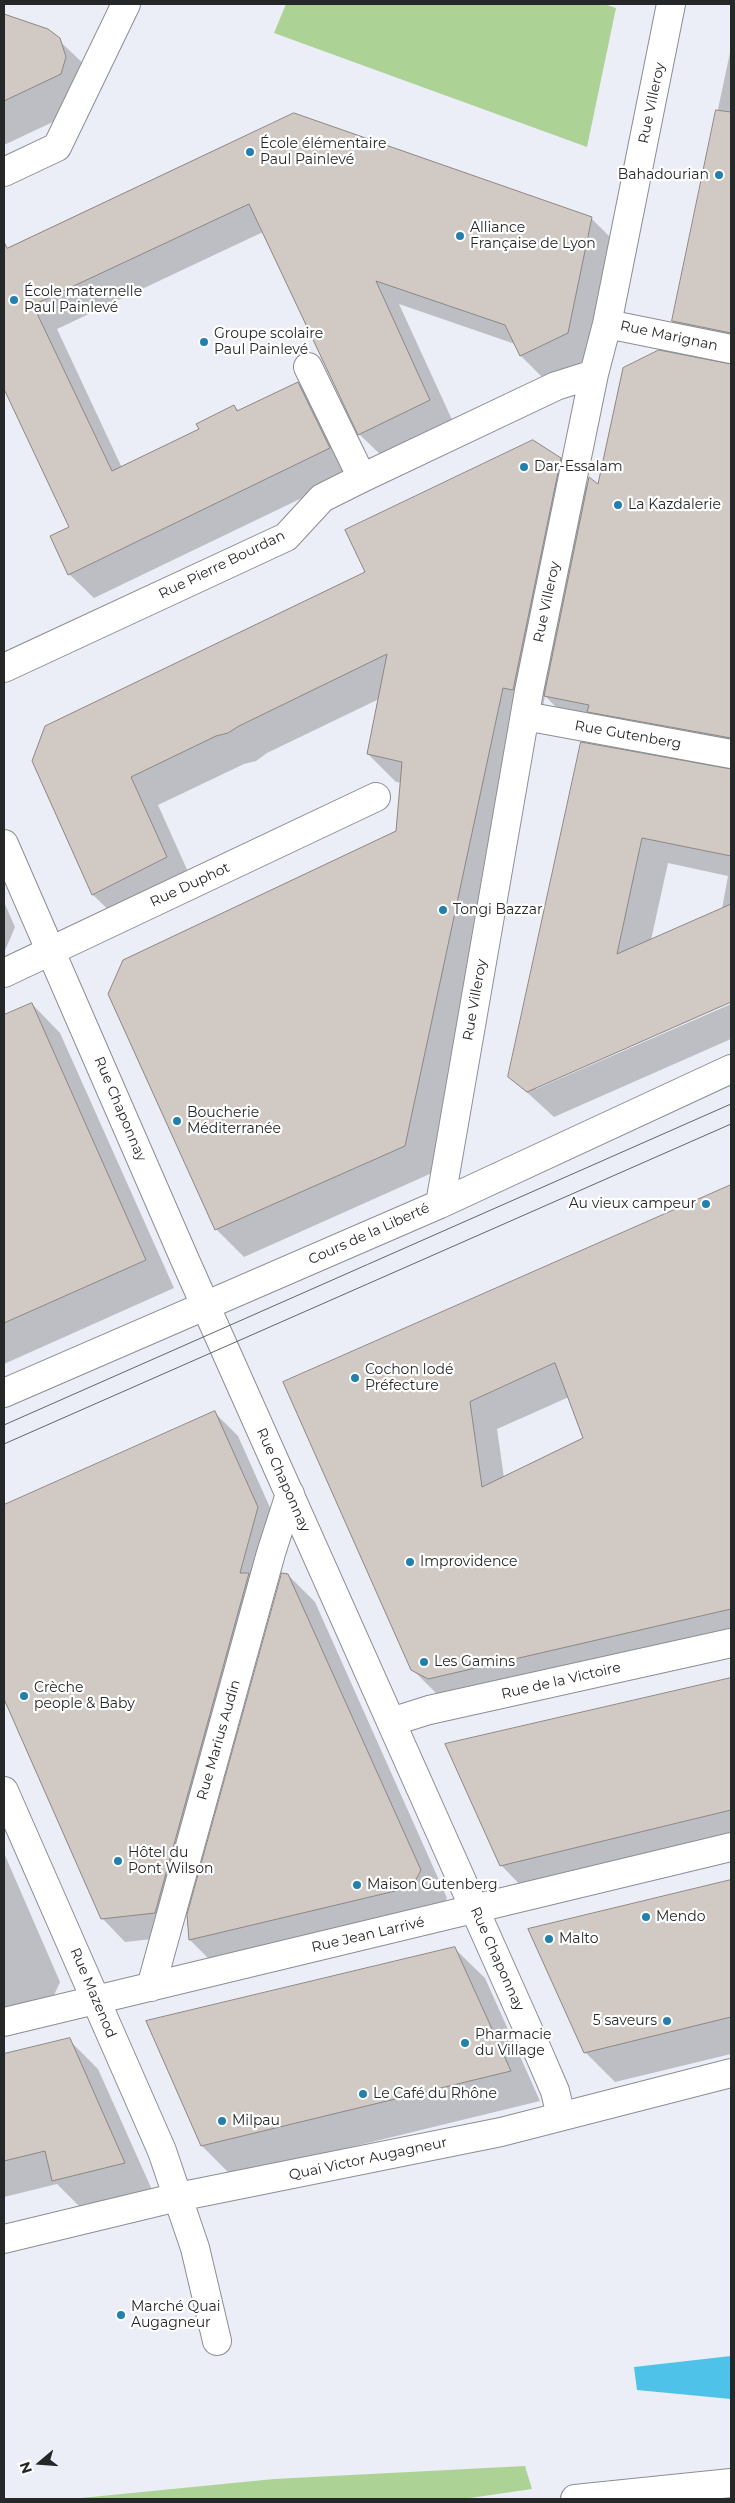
<!DOCTYPE html>
<html>
<head>
<meta charset="utf-8">
<style>
	body { margin:0 }
	#map { position:relative; width:735px; height:2503px; overflow:hidden; background:#ebeef6; font-family:Montserrat,sans-serif }
	canvas { display:block }
	.frame { position:absolute; inset:0; border:5px solid #252729; pointer-events:none }
	.north { position:absolute; left:15px; top:2438px; width:50px; height:50px; -webkit-text-stroke:4px #fff; paint-order:stroke; rotate:252deg; font-size:14px; font-weight:700; line-height:20px; text-align:center; color:#252729 }
	.north::after { content:''; display:block; margin:auto; width:18px; height:22px; background:#252729; clip-path:polygon(50% 0,100% 100%,50% 72%,0 100%) }
</style>
</head>
<body>
<div id="map">
<canvas width="735" height="2503"></canvas>
<div class="frame"></div>
<div class="north">N</div>
</div>
<script>
const ctx = document.querySelector('canvas').getContext('2d');
ctx.lineJoin = 'round';
function paint(path, color) { ctx.fillStyle = color; ctx.fill(path, 'evenodd'); }
function strokePath(path, color, width, dash) { ctx.strokeStyle = color; ctx.lineWidth = width; ctx.lineCap = dash ? 'butt' : 'round'; ctx.setLineDash(dash || []); ctx.stroke(path); }
function write(font, color, halo, rows, align = 'center') {
  ctx.font = font + ' Montserrat,sans-serif'; ctx.lineWidth = 4.5; ctx.setLineDash([]); ctx.textBaseline = 'middle'; ctx.strokeStyle = halo; ctx.fillStyle = color; for (const [text, x, y, turn = 0] of rows) {
    ctx.save(); ctx.translate(x, y); ctx.rotate((+turn || 0) * Math.PI / 180); ctx.textAlign = isNaN(turn) ? turn : align; if (halo) ctx.strokeText(text, 0, 0); ctx.fillText(text, 0, 0); ctx.restore();
  }
}
const green = new Path2D(`
	M286 4H604L616 8 587 147 274 33Z
	M525 2466 532 2489 463 2499H71L274 2479Z`);
const water = new Path2D(`
	M731 2356V2399L637 2390 634 2367Z`);
const shadow = new Path2D(`
	M4 15 48 30 89 69 91 104 4 145Z
	M731 48V353L699 347 673 321Z
	M294 114 591 218 616 243 592 357 545 380 521 356 515 344 399 304 454 424 384 458 359 434 263 232 57 329 122 468 201 430 234 406 239 411 298 383 322 408 354 473 94 598 69 574 71 528 4 387V251Z
	M731 365V759L571 722 545 696 541 717 531 715 432 1173 244 1257 216 1229 397 832 402 783 396 782 368 754 379 699 267 753 256 761 244 764 158 805 194 885 121 922 93 895 33 761 367 573 560 459 588 487 599 486 728 366Z
	M582 744 731 770V1001L536 1087V1089L731 1004V1039L554 1117 509 1076ZM668 863 728 876 722 909 651 940Z
	M4 902 15 927 4 953Z
	M32 1004 60 1033 174 1288 4 1364V1017Z
	M731 1186V1642L440 1697 412 1669 285 1383ZM569 1397 584 1439 504 1478 497 1429Z
	M215 1413 238 1436 280 1530 179 1936 125 1942 102 1918 4 1695V1506Z
	M288 1575 315 1602 447 1898 439 1914 217 1967 190 1940 188 1916Z
	M731 1680V1841L526 1891 501 1865 447 1745Z
	M4 1853 60 1982 46 2013 4 2023Z
	M731 1881V2054L615 2082 585 2052 530 1930Z
	M454 1948 485 1978 540 2101 232 2176 202 2146Z
	M69 2040 98 2069 153 2192 82 2209 57 2184 4 2197V2056Z`);
const building = new Path2D(`
	M4 14 48 29 60 38 66 57 61 74 4 101Z
	M716 110 731 112V333L672 321Z
	M294 113 592 217 568 333 520 356 505 325 376 281 430 400 358 435 249 204 33 305 112 471 199 429 196 424 234 405 237 411 298 382 330 448 68 575 50 536 69 527 4 389V242L7 248Z
	M659 350 731 364V738L587 712 589 705 544 696 589 477 598 484 623 368Z
	M533 440 561 458 513 690 503 688 405 1146 215 1230 108 994 123 960 396 831 402 762 367 754 387 654 239 726 228 733 216 736 131 777 167 857 92 895 32 761 45 726 365 572 345 530Z
	M581 742 731 769V856L642 838 617 954 731 904V1002L527 1092 508 1077Z
	M32 1003 146 1260 4 1323V1015Z
	M731 1185V1609L428 1679 411 1670 283 1382ZM555 1363 583 1438 482 1487 470 1402Z
	M215 1411 258 1507 240 1573H249L155 1913 101 1919 4 1699V1505Z
	M282 1573 288 1574 421 1870 412 1887 189 1940 187 1915Z
	M731 1678V1810L500 1866 445 1744Z
	M731 1880V2017L584 2053 528 1929Z
	M455 1947 511 2071 201 2146 146 2021Z
	M70 2038 125 2163 52 2181 45 2151 4 2161V2054Z`);
const minor = new Path2D(`
	M4 172 57 147 126 4
	M607 324 731 349
	M308 367 362 478
	M4 668 286 537 322 498 362 478 556 386 594 374
	M525 716 731 754
	M4 844 185 1260 536 2047 555 2091 561 2116
	M4 973 376 797
	M440 1204 529 691 594 374 607 324 671 4
	M4 1393 440 1204 731 1069
	M391 1722 429 1710 731 1643
	M4 1791 162 2151 195 2248 217 2341
	M151 1987 271 1553 290 1494
	M4 2022 731 1847
	M575 2499 731 2483`);
const major = new Path2D(`
	M4 2239 178 2197 501 2132 731 2073`);
const tram = new Path2D(`
	M4 1425 731 1104
	M4 1444 731 1124`);
const markers = [
	[250,152,5,"#2380ad"],
	[719,175,5,"#2380ad"],
	[460,236,5,"#2380ad"],
	[14,300,5,"#2380ad"],
	[204,342,5,"#2380ad"],
	[524,467,5,"#2380ad"],
	[618,505,5,"#2380ad"],
	[443,910,5,"#2380ad"],
	[177,1121,5,"#2380ad"],
	[706,1204,5,"#2380ad"],
	[355,1378,5,"#2380ad"],
	[410,1562,5,"#2380ad"],
	[424,1662,5,"#2380ad"],
	[24,1696,5,"#2380ad"],
	[118,1861,5,"#2380ad"],
	[357,1885,5,"#2380ad"],
	[646,1917,5,"#2380ad"],
	[549,1939,5,"#2380ad"],
	[667,2021,5,"#2380ad"],
	[465,2043,5,"#2380ad"],
	[363,2094,5,"#2380ad"],
	[222,2121,5,"#2380ad"],
	[121,2315,5,"#2380ad"]
];
const streetNames = [
	["Rue Villeroy",652,103,-78],
	["Rue Marignan",669,336,12],
	["Rue Pierre Bourdan",222,565,-26],
	["Rue Villeroy",547,602,-78],
	["Rue Gutenberg",628,735,10],
	["Rue Duphot",190,885,-25],
	["Rue Villeroy",475,1000,-80],
	["Rue Chaponnay",120,1109,67],
	["Cours de la Liberté",369,1234,-24],
	["Rue Chaponnay",283,1480,66],
	["Rue de la Victoire",561,1681,-13],
	["Rue Marius Audin",219,1740,-74],
	["Rue Jean Larrivé",368,1935,-13],
	["Rue Chaponnay",497,1959,66],
	["Rue Mazenod",93,1993,67],
	["Quai Victor Augagneur",368,2159,-12]
];
const poiNames = [
	["École élémentaire",260,144],
	["Paul Painlevé",260,160],
	["Bahadourian",709,175,"right"],
	["Alliance",470,228],
	["Française de Lyon",470,244],
	["École maternelle",24,292],
	["Paul Painlevé",24,308],
	["Groupe scolaire",214,334],
	["Paul Painlevé",214,350],
	["Dar-Essalam",534,467],
	["La Kazdalerie",628,505],
	["Tongi Bazzar",453,910],
	["Boucherie",187,1113],
	["Méditerranée",187,1129],
	["Au vieux campeur",696,1204,"right"],
	["Cochon Iodé",365,1370],
	["Préfecture",365,1386],
	["Improvidence",420,1562],
	["Les Gamins",434,1662],
	["Crèche",34,1688],
	["people & Baby",34,1704],
	["Hôtel du",128,1853],
	["Pont Wilson",128,1869],
	["Maison Gutenberg",367,1885],
	["Mendo",656,1917],
	["Malto",559,1939],
	["5 saveurs",657,2021,"right"],
	["Pharmacie",475,2035],
	["du Village",475,2051],
	["Le Café du Rhône",373,2094],
	["Milpau",232,2121],
	["Marché Quai",131,2307],
	["Augagneur",131,2323]
];
paint(green, '#acd395');
paint(water, '#4fc2ea');
paint(shadow, '#0003');
paint(building, '#d0c9c4');
strokePath(building, '#8d8682', 1);
strokePath(minor, '#8b8e94', 30);
strokePath(major, '#8b8e94', 30);
strokePath(minor, '#fff', 28);
strokePath(major, '#fff', 28);
strokePath(tram, '#626569', 1);
for (const [x, y, r, color] of markers) { const dot = new Path2D(); dot.arc(x, y, r, 0, 2 * Math.PI); ctx.fillStyle = color; ctx.fill(dot); strokePath(dot, '#fff', 2); }
write('14px', '#252729', '#fff', streetNames);
write('14px', '#252729', '#fff', poiNames, 'left');
</script>
</body>
</html>
